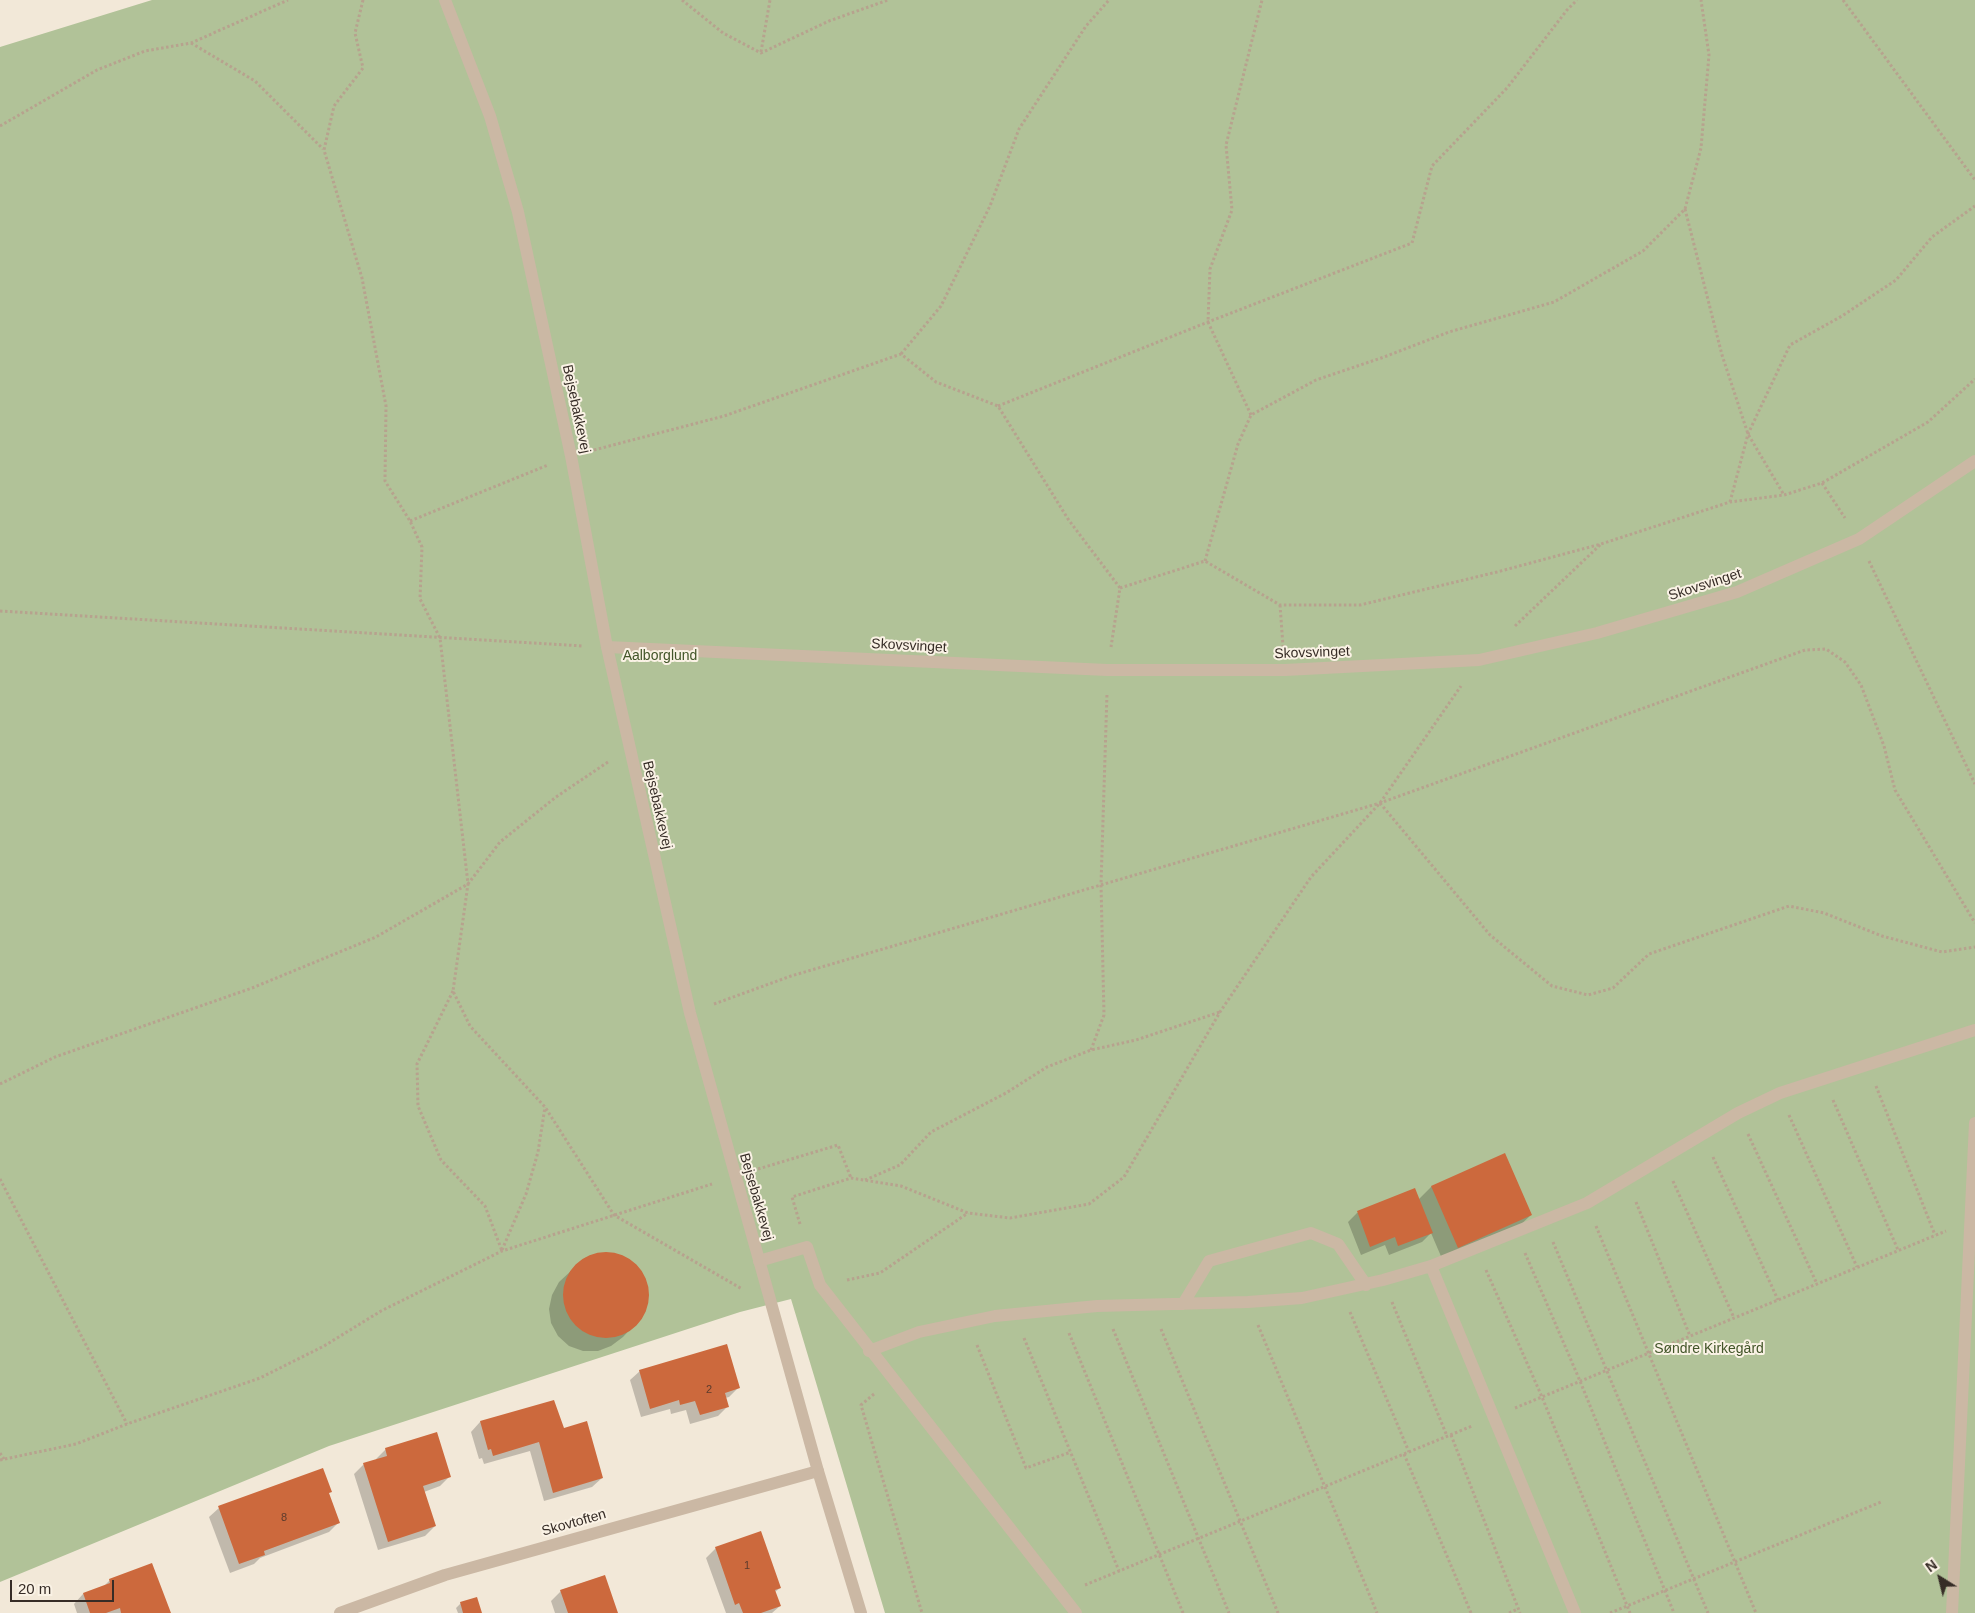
<!DOCTYPE html>
<html>
<head>
<meta charset="utf-8">
<style>
	body { margin:0 }
	#map { position:relative; width:1975px; height:1613px; overflow:hidden; background:#f2e8d8; font-family:Helvetica,sans-serif }
	canvas { display:block }
	.north { position:absolute; left:1915px; top:1553px; width:50px; height:50px; -webkit-text-stroke:4px #faf2e5; paint-order:stroke; rotate:324deg; font-size:14px; font-weight:700; line-height:20px; text-align:center; color:#362c26 }
	.north::after { content:''; display:block; margin:auto; width:18px; height:22px; background:#362c26; clip-path:polygon(50% 0,100% 100%,50% 72%,0 100%) }
	.scale { position:absolute; left:10px; top:1580px; width:104px; height:22px; box-sizing:border-box; border:2px solid #362c26; border-top:0; padding-left:6px; font-size:15px; line-height:18px; white-space:nowrap; color:#362c26; -webkit-text-stroke:4px #faf2e5; paint-order:stroke }
</style>
</head>
<body>
<div id="map">
<canvas width="1975" height="1613"></canvas>
<div class="north">N</div>
<div class="scale">20 m</div>
</div>
<script>
const ctx = document.querySelector('canvas').getContext('2d');
ctx.lineJoin = 'round';
function paint(path, color) { ctx.fillStyle = color; ctx.fill(path, 'evenodd'); }
function strokePath(path, color, width, dash) { ctx.strokeStyle = color; ctx.lineWidth = width; ctx.lineCap = dash ? 'butt' : 'round'; ctx.setLineDash(dash || []); ctx.stroke(path); }
function write(font, color, halo, rows, align = 'center') {
  ctx.font = font + ' Helvetica,sans-serif'; ctx.lineWidth = 4; ctx.setLineDash([]); ctx.textBaseline = 'middle'; ctx.strokeStyle = halo; ctx.fillStyle = color; for (const [text, x, y, turn = 0] of rows) {
    ctx.save(); ctx.translate(x, y); ctx.rotate((+turn || 0) * Math.PI / 180); ctx.textAlign = isNaN(turn) ? turn : align; if (halo) ctx.strokeText(text, 0, 0); ctx.fillText(text, 0, 0); ctx.restore();
  }
}
const green = new Path2D(`
	M152 0H1975V1613H885L791 1299 740 1312 329 1446 0 1582V47Z`);
const shadow = new Path2D(`
	M1504 1155 1531 1215 1516 1229 1443 1261 1431 1233 1422 1242 1389 1255 1385 1245 1361 1255 1348 1222 1357 1213 1414 1190 1418 1200 1431 1187Z
	M599 1253 614 1254 627 1259 638 1268 645 1281 648 1295 645 1310 637 1322 623 1337 611 1346 598 1351H583L569 1346 558 1336 551 1323 549 1309 552 1295 559 1282 585 1258Z
	M640 1371 739 1387 729 1397 725 1398 728 1406 718 1416 690 1424 686 1410 671 1414 670 1409 641 1417 630 1380Z
	M553 1402 563 1429 602 1478 592 1487 544 1501 530 1451 484 1464 482 1458 479 1459 471 1432 480 1422Z
	M386 1449 449 1477 440 1486 424 1492 435 1526 425 1536 378 1550 354 1474 364 1464 377 1460 376 1459Z
	M328 1494 338 1523 329 1532 260 1558 254 1564 230 1573 209 1517 219 1508Z
	M716 1548 780 1588 775 1592 780 1606 772 1613H726L706 1558Z
	M110 1580 169 1613H77L74 1604 83 1594 102 1588Z
	M561 1591 617 1613H555L551 1601Z
	M461 1603 480 1613H458L456 1608Z`);
const building = new Path2D(`
	M1505 1153 1532 1215 1458 1248 1431 1186Z
	M1415 1188 1433 1233 1398 1246 1395 1237 1370 1247 1357 1211Z
	M563 1295a43 43 0 1 1 86 0a43 43 0 1 1-86 0Z
	M727 1344 740 1388 725 1393 729 1407 700 1415 695 1401 680 1405 679 1400 650 1409 639 1370Z
	M554 1400 564 1428 587 1421 603 1478 553 1493 539 1442 493 1456 491 1449 488 1450 480 1421Z
	M437 1432 451 1477 423 1486 436 1526 388 1542 363 1463 387 1456 385 1448Z
	M323 1468 332 1492 329 1493 340 1523 264 1551 265 1555 239 1564 218 1506Z
	M761 1531 781 1588 775 1590 781 1606 761 1613H743L739 1603 735 1605 715 1547Z
	M152 1563 171 1613H121L120 1608 106 1613H90L83 1593 110 1583 109 1579Z
	M605 1575 618 1613H568L560 1590Z
	M477 1597 482 1613H463L460 1602Z`);
const path = new Path2D(`
	M363 0 355 33 363 68 334 106 324 150 362 278 386 406 385 481 410 521 422 547 420 599 440 638 468 884 453 991 470 1026 545 1107 614 1215 742 1289
	M682 0 723 33 761 53 829 21 888 0
	M1843 0 1975 180
	M191 43 255 81 323 149
	M761 52 770 0
	M0 126 97 70 145 51 191 43 288 0
	M1685 209 1722 355 1748 434 1784 495
	M901 354 941 306 990 206 1019 129 1086 26 1109 0
	M998 406 1208 322 1412 243 1432 166 1507 88 1567 10 1577 0
	M1251 415 1208 322 1210 269 1232 210 1226 145 1262 0
	M594 450 724 416 901 354 936 382 998 406 1068 519 1120 588 1111 647
	M1822 483 1845 518
	M1730 502 1748 434 1790 345 1842 316 1896 280 1932 237 1975 206
	M410 521 548 465
	M1205 561 1238 444 1251 415 1316 380 1384 357 1449 332 1554 302 1643 251 1685 209 1701 148 1709 55 1701 0
	M1869 561 1975 784
	M1120 588 1205 561 1280 605H1360L1497 572 1601 544 1730 502 1784 495 1822 483 1928 422 1975 379
	M1280 605 1283 646
	M0 611 583 646
	M1515 626 1601 544
	M1380 803 1490 935 1552 986 1588 995 1613 988 1649 954 1789 906 1824 913 1882 936 1942 952 1975 947
	M453 991 417 1064 418 1106 441 1160 485 1206 502 1251
	M714 1004 791 976 1380 803 1805 650 1826 649 1845 662 1861 685 1884 746 1895 790 1975 923
	M1091 1050 1104 1015 1101 884 1107 693
	M0 1084 55 1057 252 988 376 937 468 884 500 842 556 797 608 762
	M1876 1086 1935 1235
	M1833 1100 1898 1250
	M1789 1115 1857 1267
	M1748 1134 1817 1284
	M1713 1157 1778 1300
	M758 1169 838 1145 851 1178
	M0 1179 127 1424
	M865 1180 900 1165 931 1132 1006 1093 1047 1067 1091 1050 1136 1040 1220 1012
	M1673 1181 1734 1318
	M1636 1202 1690 1336
	M800 1224 792 1197 851 1178 901 1186 968 1213 1010 1218 1089 1204 1124 1177 1220 1012 1311 877 1380 803 1461 686
	M1596 1226 1756 1613
	M1553 1242 1708 1613
	M502 1250 526 1194 538 1152 545 1107
	M1525 1253 1580 1381 1674 1613
	M1486 1270 1542 1397 1630 1613
	M847 1280 880 1273 968 1213
	M1392 1302 1447 1436
	M1350 1312 1409 1452
	M1258 1325 1377 1613
	M1113 1329 1229 1613
	M1161 1329 1278 1613
	M1069 1333 1183 1613
	M1024 1338 1119 1571
	M977 1345 1026 1468 1071 1452
	M874 1394 861 1405 922 1613
	M1515 1408 1946 1231
	M1451 1435 1520 1613
	M0 1453 4 1459
	M1404 1454 1471 1613
	M0 1460 76 1444 127 1424 260 1378 324 1346 381 1311 502 1251 712 1184
	M1085 1585 1472 1426
	M1509 1613 1518 1609
	M1610 1613 1881 1502`);
const service = new Path2D(`
	M759 1261 807 1247 820 1285 1076 1613
	M1431 1266 1575 1613
	M1183 1304 1209 1261 1311 1233 1338 1244 1366 1285
	M869 1351 919 1332 995 1316 1097 1306 1248 1302 1302 1298 1383 1280 1431 1266 1587 1203 1738 1113 1780 1093 1975 1030
	M1952 1613 1975 1123`);
const minor = new Path2D(`
	M607 647 1107 670H1285L1479 660 1597 633 1737 592 1859 539 1975 461
	M340 1613 445 1575 818 1471`);
const tertiary = new Path2D(`
	M445 0 490 116 518 212 571 456 607 647 690 1013 818 1471 861 1613`);
const numberNames = [
	["2",709,1390],
	["8",284,1518],
	["1",747,1566]
];
const streetNames = [
	["Bejsebakkevej",576,409,78],
	["Skovsvinget",1705,585,-18],
	["Skovsvinget",909,646,3],
	["Skovsvinget",1312,653,-2],
	["Bejsebakkevej",657,805,77],
	["Bejsebakkevej",756,1197,74],
	["Skovtoften",574,1523,-16]
];
const parkNames = [
	["Aalborglund",660,656],
	["Søndre Kirkegård",1709,1349]
];
paint(green, '#b1c298');
paint(shadow, '#0003');
paint(building, '#cc693d');
strokePath(path, '#b7a28e', 3, [2.5, 2.5]);
strokePath(service, '#cbb8a4', 12);
strokePath(minor, '#cbb8a4', 12);
strokePath(tertiary, '#cbb8a4', 12);
write('11px', '#5c3b2c', null, numberNames);
write('14px', '#362c26', '#faf2e5', streetNames);
write('14px', '#425529', '#faf2e5', parkNames);
</script>
</body>
</html>
